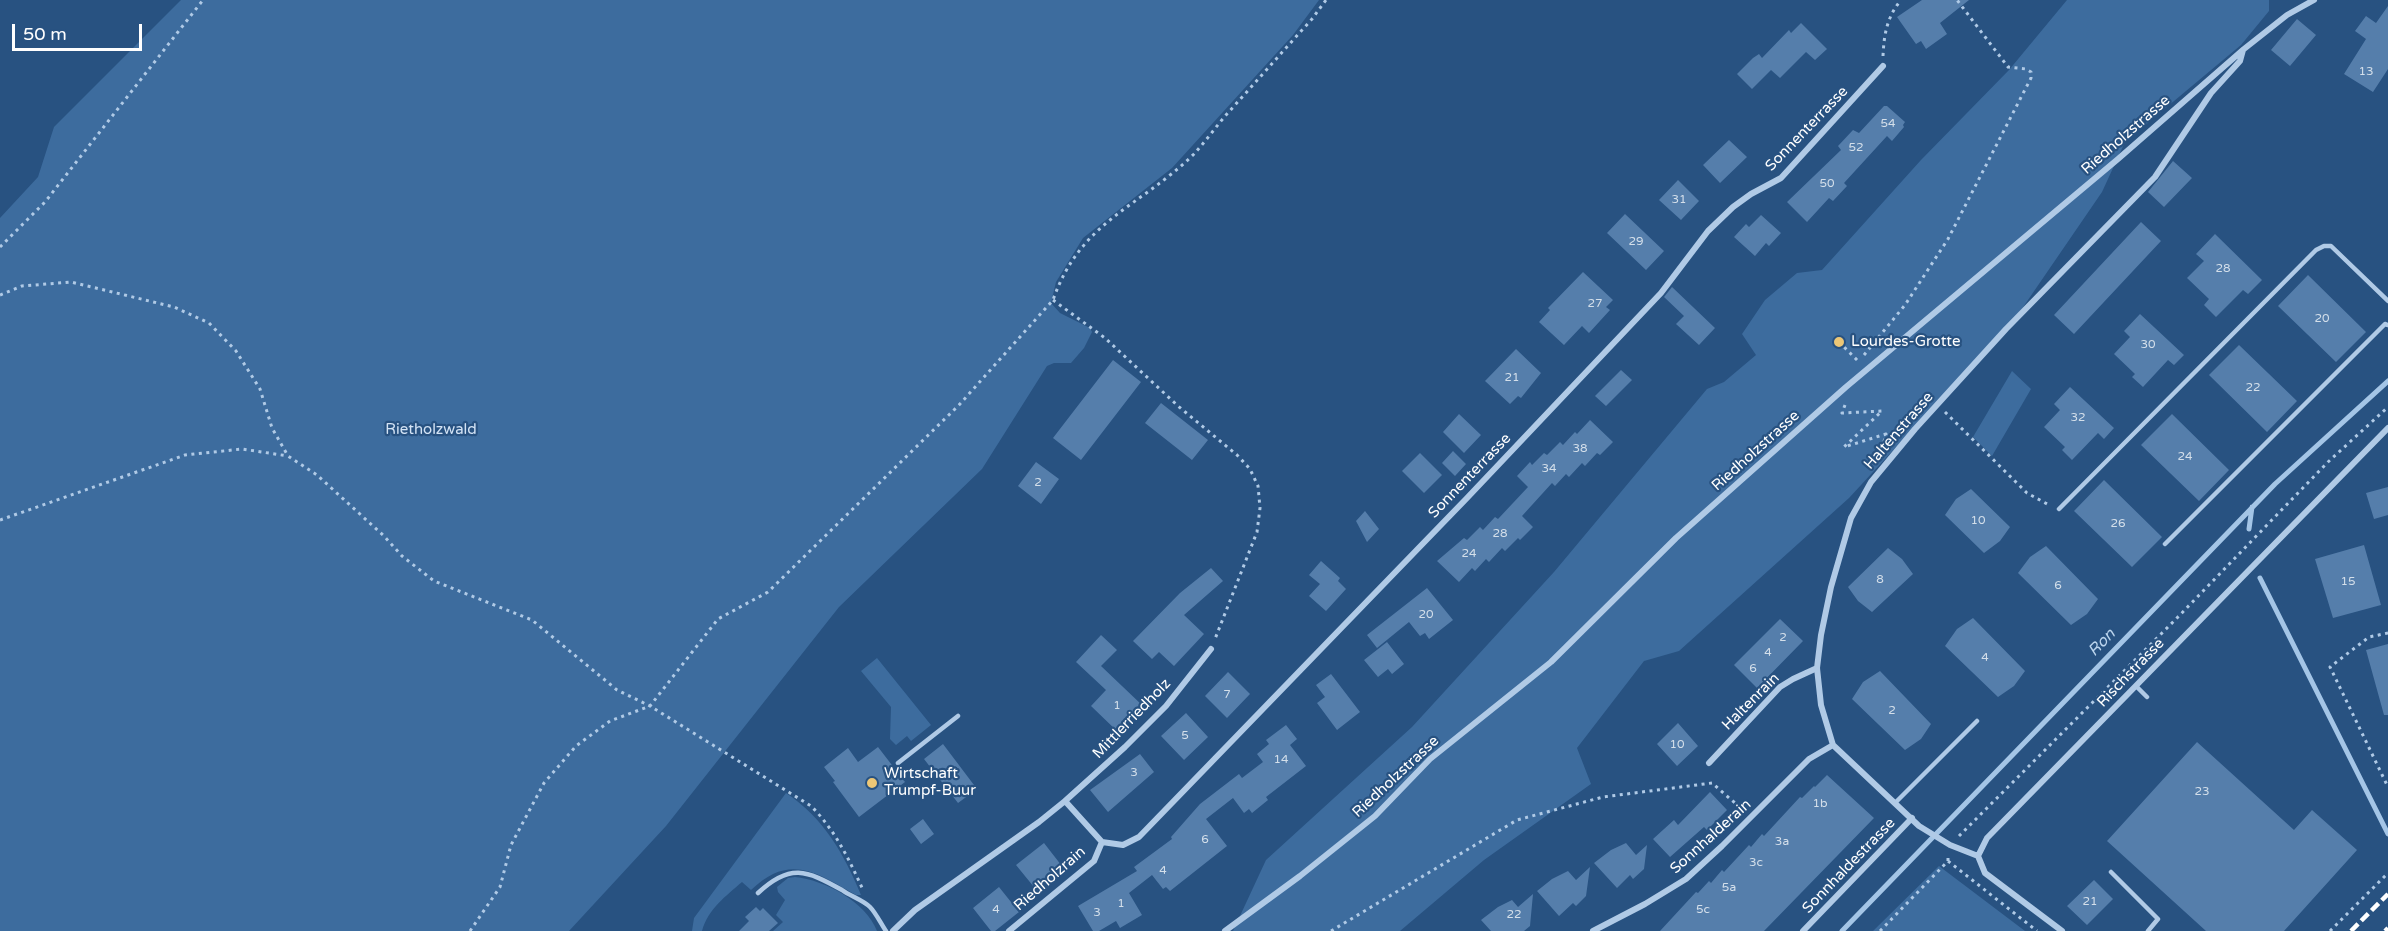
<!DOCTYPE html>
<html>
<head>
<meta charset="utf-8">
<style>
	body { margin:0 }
	#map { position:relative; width:2388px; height:931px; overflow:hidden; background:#285281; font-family:"Varela Round",sans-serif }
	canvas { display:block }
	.scale { position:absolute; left:12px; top:24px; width:130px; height:27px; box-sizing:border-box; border:3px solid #fff; border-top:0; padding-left:8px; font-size:18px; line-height:21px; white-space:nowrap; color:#fff; -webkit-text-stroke:4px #285281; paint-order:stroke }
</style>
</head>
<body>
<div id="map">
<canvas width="2388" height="931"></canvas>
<div class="scale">50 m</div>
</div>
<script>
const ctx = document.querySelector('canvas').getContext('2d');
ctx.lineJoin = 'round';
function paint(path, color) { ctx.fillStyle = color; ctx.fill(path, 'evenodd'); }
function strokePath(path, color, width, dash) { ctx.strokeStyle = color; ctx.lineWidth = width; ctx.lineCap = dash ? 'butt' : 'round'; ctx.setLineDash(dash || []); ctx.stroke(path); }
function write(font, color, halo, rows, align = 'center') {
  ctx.font = font + ' "Varela Round",sans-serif'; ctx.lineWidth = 4.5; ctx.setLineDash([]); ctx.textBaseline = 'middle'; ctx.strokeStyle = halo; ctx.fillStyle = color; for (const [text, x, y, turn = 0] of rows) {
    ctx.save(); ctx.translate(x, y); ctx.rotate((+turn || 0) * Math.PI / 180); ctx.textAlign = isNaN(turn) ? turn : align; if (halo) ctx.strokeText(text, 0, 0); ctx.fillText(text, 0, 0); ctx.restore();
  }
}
const green = new Path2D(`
	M181 0H1319L1293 35 1172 168 1083 238 1056 282 1051 303 1060 313 1090 328 1092 332 1084 348 1071 363H1054L1047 366 982 469 839 607 666 826 569 931H0V218L38 177 54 127Z
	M2067 0H2269V11L2241 45 2125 142 2102 192 2017 316 1849 498 1679 651 1644 661 1577 748 1591 784 1484 860 1400 931H1233L1266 860 1412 727 1554 572 1707 389 1724 382 1756 355 1742 334 1765 300 1797 273 1822 270 1921 160 2009 70Z
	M2012 371 2031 389 1992 456 1973 437Z
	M877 658 931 725 911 741 907 736 896 745 890 739 891 707 861 671Z
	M786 793C824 818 844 854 861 895H856C816 872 789 853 751 890L742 882C726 896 708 909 702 931H692L694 918Z
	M1939 866 2025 931H1873Z
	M795 877C825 880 866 902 877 931H773L783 922 776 915 785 900 778 892 777 887 788 878Z`);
const stream = new Path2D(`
	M2249 529 2252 507
	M2260 578 2388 834
	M1842 931 2275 484 2388 381`);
const building = new Path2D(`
	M1922 0H1969L1940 23 1947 34 1926 49 1921 41 1916 44 1897 17Z
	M2388 6V69L2373 92 2344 74 2366 39 2355 31 2366 16 2376 23Z
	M2297 19 2316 35 2290 66 2271 50Z
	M1801 23 1827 49 1815 60 1806 52 1780 78 1771 70 1752 89 1737 74 1753 58 1759 54 1762 58 1789 30 1791 33Z
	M1884 106H1887L1905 122 1903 125 1904 127 1892 141 1887 136 1844 183 1847 186 1833 201 1829 198 1807 222 1787 202 1841 150 1838 146 1853 130 1859 133Z
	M1729 140 1747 157 1720 183 1703 165Z
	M2173 161 2192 178 2164 207 2148 192Z
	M1678 180 1699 201 1681 220 1659 200Z
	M1625 214 1664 251 1646 270 1607 233Z
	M1761 215 1781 233 1769 246 1766 243 1755 256 1734 237 1746 224 1749 227Z
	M2141 222 2161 241 2074 334 2054 315Z
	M2215 234 2262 280 2248 294 2243 290 2216 317 2204 305 2209 299 2187 278 2204 261 2196 254Z
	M1583 272 1613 300 1606 307 1610 310 1589 333 1582 326 1564 345 1539 322 1550 310 1548 308Z
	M2308 275 2366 332 2336 362 2278 306Z
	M1672 287 1715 328 1699 345 1676 324 1684 316 1664 297Z
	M2140 314 2184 355 2174 365 2168 360 2143 387 2132 377 2135 374 2114 354 2130 337 2124 331Z
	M2239 345 2297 401 2267 432 2209 375Z
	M1516 349 1541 373 1521 398 1518 396 1510 404 1485 381Z
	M1113 360 1141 382 1081 460 1053 438Z
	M1621 370 1632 380 1606 406 1595 396Z
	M2070 387 2114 428 2104 439 2098 433 2072 460 2062 450 2065 447 2044 427 2060 410 2054 404Z
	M1161 403 1208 440 1192 460 1145 423Z
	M1459 414 1481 435 1464 453 1443 432Z
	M2172 414 2229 470 2199 501 2141 445Z
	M1590 420 1613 442 1600 455 1597 453 1585 466 1582 463 1569 477 1566 474 1555 486 1552 483 1522 516 1533 527 1520 540 1518 538 1505 551 1502 548 1489 562 1486 559 1475 571 1472 568 1459 582 1437 561 1464 538 1467 540 1480 527 1483 530 1495 517 1498 519 1528 487 1517 476 1530 462 1532 465 1544 453 1547 455 1560 442 1563 445 1575 432 1577 434Z
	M1453 451 1466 464 1455 476 1442 463Z
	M1420 453 1442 475 1424 493 1402 471Z
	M1036 462 1059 479 1041 504 1018 486Z
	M2104 480 2162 537 2132 567 2074 511Z
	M2388 487V515L2374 519 2366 493Z
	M1971 489 2010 527 2000 541 1984 553 1945 515 1956 499Z
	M1365 511 1379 529 1367 542 1356 521Z
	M2364 545 2381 605 2333 618 2315 559Z
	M2046 546 2098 599 2087 614 2071 625 2018 573 2030 557Z
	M1888 548 1902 559 1913 574 1872 612 1858 601 1848 587Z
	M1321 561 1340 578 1338 581 1346 589 1326 611 1309 596 1320 584 1309 575Z
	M1211 568 1223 581 1184 615 1204 634 1174 666 1159 652 1152 659 1133 641 1180 593Z
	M1427 588 1453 620 1429 639 1425 633 1420 636 1409 622 1377 648 1367 635Z
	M1973 618 2025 671 2014 686 1998 697 1945 646 1957 629Z
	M1780 619 1803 641 1757 688 1734 665Z
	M1101 635 1117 650 1101 666 1143 706 1118 732 1091 706 1106 690 1076 662Z
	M1387 642 1404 664 1392 674 1388 669 1378 677 1364 660Z
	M2388 644V715H2384L2366 650Z
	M1880 671 1931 724 1921 739 1905 750 1852 699 1863 682Z
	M1228 672 1250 694 1227 718 1205 696Z
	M1331 674 1360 712 1337 730 1317 703 1325 697 1316 685Z
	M1186 713 1208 737 1184 760 1161 736Z
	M1678 723 1698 746 1677 766 1657 744Z
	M1286 725 1297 739 1290 745 1306 766 1266 797 1268 800 1252 813 1249 809 1244 813 1233 798 1206 819 1227 846 1170 891 1166 887 1163 889 1152 875 1129 893 1142 915 1120 928 1116 921 1099 931H1093L1078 906 1137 871 1134 867 1172 839 1171 837 1200 804 1239 774 1242 778 1263 762 1257 754 1269 744 1266 740Z
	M2197 742 2294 830 2312 810 2357 850 2284 931H2206L2107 841Z
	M943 744 977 789 958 803 924 759Z
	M878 747 905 782 859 817 833 782 835 781 824 767 848 748 858 762Z
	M1140 754 1154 772 1108 812 1090 790Z
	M1827 775 1874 818 1764 931H1660L1696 892 1698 893 1709 881 1711 883 1722 870 1724 872 1749 845 1751 847 1762 834 1764 836 1800 797 1802 798 1814 786 1815 787Z
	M1710 792 1727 810 1707 830 1704 827 1670 857 1653 839 1674 820 1678 825Z
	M923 819 934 834 921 844 910 829Z
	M1044 843 1065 870 1038 892 1016 865Z
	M1626 843 1636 855 1647 845 1644 869 1633 879 1630 875 1617 888 1594 863 1611 850Z
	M1590 867 1586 896 1576 906 1573 903 1559 916 1537 891 1552 879 1568 871 1576 880Z
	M2094 880 2113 899 2087 925 2067 906Z
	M999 887 1019 912 995 931H991L973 908Z
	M1533 894 1530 926 1524 931H1491L1481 920 1498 907 1512 900 1518 907Z
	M756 907 760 911 763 908 778 923 769 931H739L749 921 745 917Z`);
const path = new Path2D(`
	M1883 56C1884 34 1887 17 1901 0
	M0 247 45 202 203 0
	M0 295 22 286 71 282 174 307 209 323 236 351 260 389 272 428 288 456 317 475 384 536 402 556 434 581 532 620 617 690 650 706 811 806C835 830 849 859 863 890
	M1053 300 1105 338 1178 406 1237 455 1250 469 1258 486 1260 508 1257 532 1215 639
	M1839 342 1859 362
	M1864 355 1905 305 1948 239 2031 78V72L2026 69 2008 67 1957 0
	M1845 405 1842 413 1882 411 1844 447 1886 434 1882 449
	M1945 412 2027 493 2049 505
	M0 520 185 455 242 449 288 456
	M2388 633 2369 637 2330 667 2388 787
	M1959 836 2176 619 2328 462 2388 407
	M1948 861 2037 931
	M470 931 500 887 511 845 544 783 576 746 610 721 650 706 718 619 768 592 959 405 1053 300C1081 220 1139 208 1194 154 1205 142 1215 128 1226 115 1255 83 1283 51 1312 19L1326 0
	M1331 931 1517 820 1603 797 1712 783 1743 810
	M1880 931 1948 861V857
	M2330 931 2388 873`);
const lane = new Path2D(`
	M2059 509 2316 250 2324 246H2331L2388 301
	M2165 544 2385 324 2388 325
	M2136 686 2147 697
	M898 763 958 716
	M1895 803 1977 721
	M2111 872 2158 919 2148 931
	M758 893C790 863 806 870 842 890 850 896 863 900 870 907 876 913 881 924 886 931`);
const street = new Path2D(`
	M1709 763 1780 687 1793 679 1817 668
	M1065 801 1102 842 1123 845 1139 837 1467 498 1661 293 1708 231 1733 207 1751 194 1781 178 1883 66
	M1978 856 1950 845 1919 826 1833 745 1821 705 1817 668 1821 635 1831 587 1851 518 1871 482 1915 429 2006 329 2155 177 2211 93 2240 61 2243 50
	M893 931 915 910 1039 822 1065 801 1125 747 1166 706 1211 649
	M1009 931 1094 861 1102 842
	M1225 931 1300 876 1375 816 1430 759 1551 662 1676 538 1846 387 2118 159 2244 49 2287 15 2314 0
	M1593 931 1645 904 1686 879 1722 846 1809 759 1833 745
	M1803 931 1912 818
	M2062 931 1985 873 1978 856 1987 838 2388 428`);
const rail = new Path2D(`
	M2351 931 2388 894
	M2385 931 2388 928`);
const markers = [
	[1839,342,6,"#edc776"],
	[872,783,6,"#edc776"]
];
const numberNames = [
	["13",2366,72],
	["54",1888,124],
	["52",1856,148],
	["50",1827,184],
	["31",1679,200],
	["29",1636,242],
	["28",2223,269],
	["27",1595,304],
	["20",2322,319],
	["30",2148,345],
	["21",1512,378],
	["22",2253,388],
	["32",2078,418],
	["38",1580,449],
	["24",2185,457],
	["34",1549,469],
	["2",1038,483],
	["10",1978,521],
	["26",2118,524],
	["28",1500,534],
	["24",1469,554],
	["8",1880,580],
	["15",2348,582],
	["6",2058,586],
	["20",1426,615],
	["2",1783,638],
	["4",1768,653],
	["4",1985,658],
	["6",1753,669],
	["7",1227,695],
	["1",1117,706],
	["2",1892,711],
	["5",1185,736],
	["10",1677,745],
	["14",1281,760],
	["3",1134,773],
	["23",2202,792],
	["1b",1820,804],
	["6",1205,840],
	["3a",1782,842],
	["3c",1756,863],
	["4",1163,871],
	["5a",1729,888],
	["21",2090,902],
	["1",1121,904],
	["4",996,910],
	["5c",1703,910],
	["3",1097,913],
	["22",1514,915]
];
const streetNames = [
	["Sonnenterrasse",1807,129,-46],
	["Riedholzstrasse",2126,135,-41],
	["Haltenstrasse",1899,431,-49],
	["Riedholzstrasse",1756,451,-42],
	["Sonnenterrasse",1470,476,-46],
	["Rischstrasse",2131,673,-46],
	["Haltenrain",1751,702,-45],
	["Mittlerriedholz",1132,719,-46],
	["Riedholzstrasse",1396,777,-43],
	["Sonnhalderain",1711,837,-42],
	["Sonnhaldestrasse",1849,866,-46],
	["Riedholzrain",1050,879,-41]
];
const poiNames = [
	["Lourdes-Grotte",1851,342],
	["Wirtschaft",884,774],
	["Trumpf-Buur",884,791]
];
const parkNames = [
	["Rietholzwald",431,430]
];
const waterNames = [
	["Ron",2102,643,-46]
];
paint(green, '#3d6c9e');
strokePath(stream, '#a4c5e6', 5);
paint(building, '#557eab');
strokePath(path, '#b0cae6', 3, [3, 4.5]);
strokePath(lane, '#b0cae6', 4.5);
strokePath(street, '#b0cae6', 6);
strokePath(rail, '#fff', 4.5, [10, 4.5]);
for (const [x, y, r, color] of markers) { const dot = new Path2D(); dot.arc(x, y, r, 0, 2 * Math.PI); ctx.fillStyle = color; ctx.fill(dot); strokePath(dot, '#285281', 2); }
write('12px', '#d4dfea', null, numberNames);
write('15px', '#fff', '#285281', streetNames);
write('15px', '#fff', '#285281', poiNames, 'left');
write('15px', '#d3e3f5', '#285281', parkNames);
write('italic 16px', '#bbd4ed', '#285281', waterNames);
</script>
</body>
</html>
